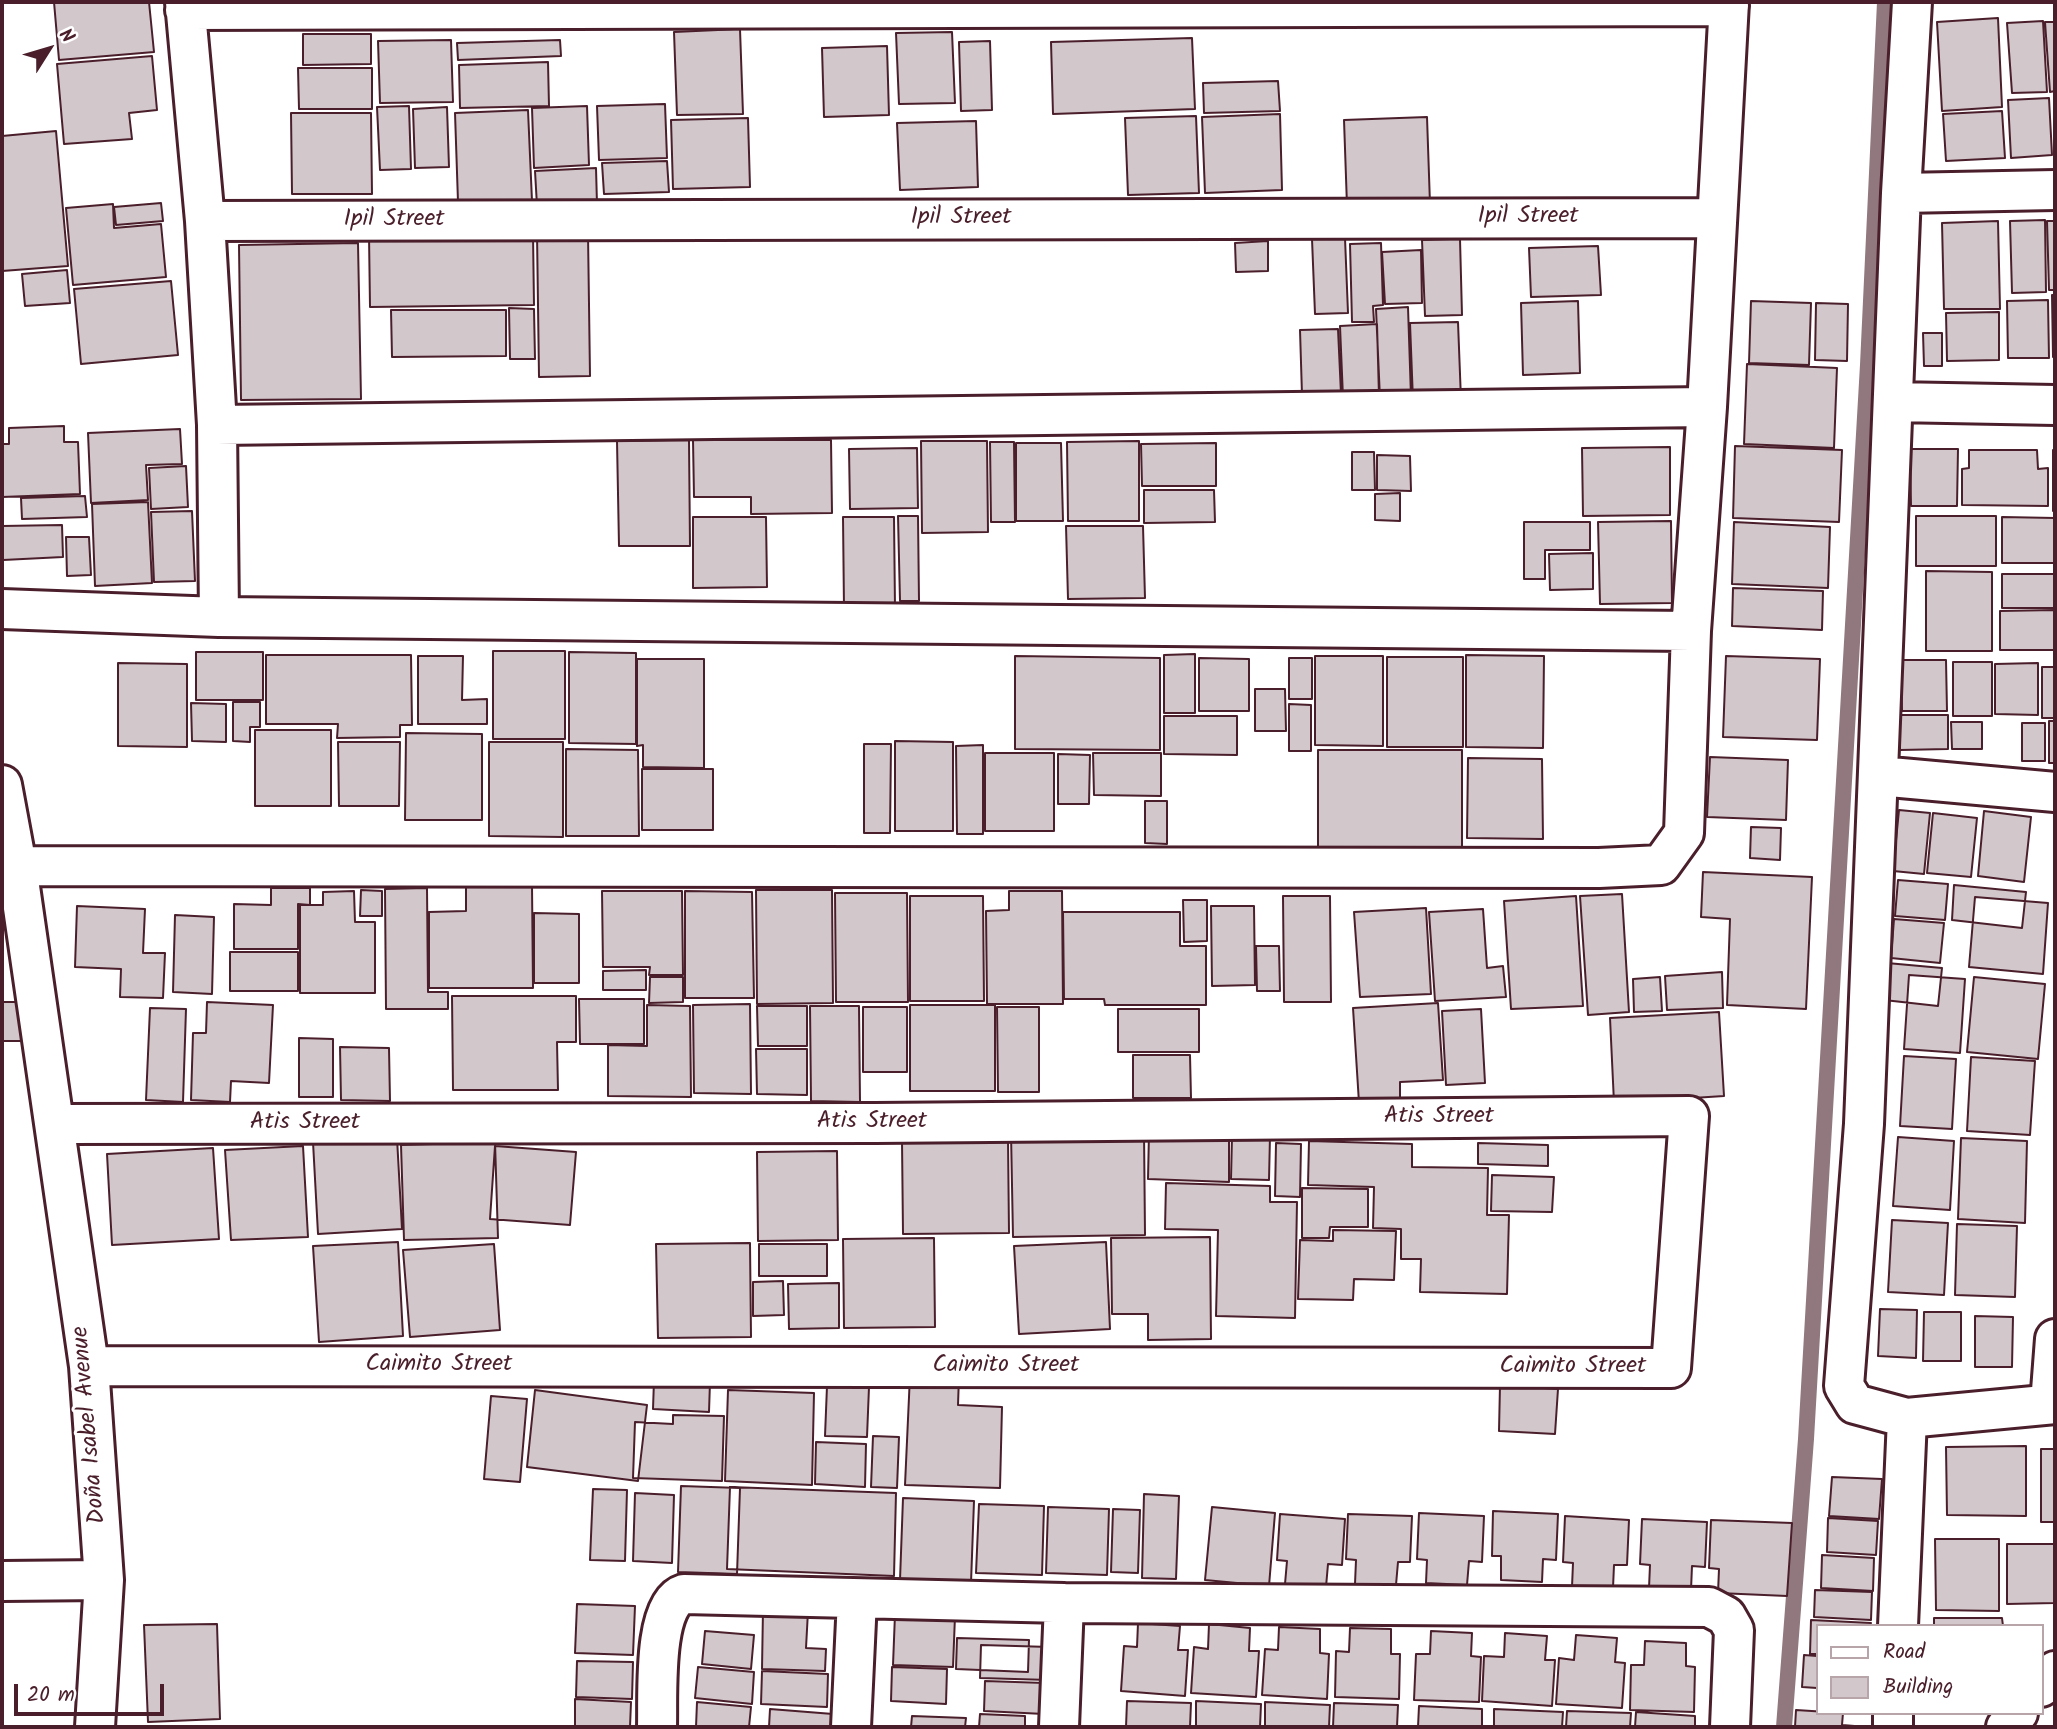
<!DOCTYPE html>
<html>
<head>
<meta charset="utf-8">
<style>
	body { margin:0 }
	#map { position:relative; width:2057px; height:1729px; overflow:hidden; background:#fff; font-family:Kalam,sans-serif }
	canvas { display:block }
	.frame { position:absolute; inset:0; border:4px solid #4a1f2b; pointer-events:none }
	.legend { position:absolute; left:1816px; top:1624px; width:228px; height:91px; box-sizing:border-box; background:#fff; border:2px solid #b7a5aa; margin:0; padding:9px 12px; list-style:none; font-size:21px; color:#4a1f2b }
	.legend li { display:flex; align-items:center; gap:14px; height:35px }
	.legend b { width:35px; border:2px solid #b7a5aa }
	.north { position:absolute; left:14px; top:14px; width:70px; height:70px; -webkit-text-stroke:5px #fff; paint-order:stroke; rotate:53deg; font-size:19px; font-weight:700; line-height:28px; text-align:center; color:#4a1f2b }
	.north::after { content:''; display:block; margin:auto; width:24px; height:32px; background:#4a1f2b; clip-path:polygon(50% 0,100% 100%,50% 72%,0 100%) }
	.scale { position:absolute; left:14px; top:1684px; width:150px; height:32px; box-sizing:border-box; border:4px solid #4a1f2b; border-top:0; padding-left:9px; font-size:21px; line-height:24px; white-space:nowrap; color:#4a1f2b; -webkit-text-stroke:5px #fff; paint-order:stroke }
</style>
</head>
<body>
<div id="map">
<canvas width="2057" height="1729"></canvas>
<div class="frame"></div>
<ul class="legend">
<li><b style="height:9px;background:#fff"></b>Road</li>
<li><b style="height:19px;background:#d2c7cb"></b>Building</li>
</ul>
<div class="north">N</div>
<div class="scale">20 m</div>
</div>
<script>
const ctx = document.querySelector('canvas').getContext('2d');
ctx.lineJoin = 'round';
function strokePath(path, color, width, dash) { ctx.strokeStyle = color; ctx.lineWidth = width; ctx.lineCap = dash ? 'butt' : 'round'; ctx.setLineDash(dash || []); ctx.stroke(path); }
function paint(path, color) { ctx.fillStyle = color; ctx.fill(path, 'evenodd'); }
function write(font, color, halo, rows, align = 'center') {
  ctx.font = font + ' Kalam,sans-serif'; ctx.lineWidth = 6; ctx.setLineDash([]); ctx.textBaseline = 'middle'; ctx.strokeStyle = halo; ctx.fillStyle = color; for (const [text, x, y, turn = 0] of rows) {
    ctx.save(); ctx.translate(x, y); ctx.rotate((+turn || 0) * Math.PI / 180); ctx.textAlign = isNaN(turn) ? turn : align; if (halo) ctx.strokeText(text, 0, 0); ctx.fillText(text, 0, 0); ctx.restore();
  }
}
const stream = new Path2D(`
	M1784 1727 1806 1439 1868 365 1885 2`);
const building = new Path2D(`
	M54 2H149L154 52 59 60Z
	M1998 18 2002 107 1942 111 1937 22Z
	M2043 21 2047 92 2012 93 2007 23Z
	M2045 22H2055V91L2050 92Z
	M740 29 743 114 677 115 674 32Z
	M952 32 955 103 899 104 896 33Z
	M303 34H371V64L303 65Z
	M1192 38 1195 109 1053 114 1051 42Z
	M451 40 453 102 380 103 378 41Z
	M560 40 561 56 458 60 457 43Z
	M990 41 992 110 961 111 959 42Z
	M887 46 889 115 824 117 822 48Z
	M152 56 157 110 129 113 132 139 64 144 57 64Z
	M548 62 549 106 460 108 459 65Z
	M298 68H372V109H299Z
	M1278 81 1280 111 1204 113 1203 83Z
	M2049 98 2052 155 2011 158 2008 100Z
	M665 104 667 158 599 160 597 106Z
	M409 106 411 169 380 170 377 107Z
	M587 106 589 165 534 168 532 108Z
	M447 107 449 167 415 168 413 109Z
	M528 110 532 201 458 202 455 113Z
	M2002 111 2005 158 1946 161 1943 114Z
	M291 113H371L372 194H292Z
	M1280 114 1282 190 1205 193 1202 117Z
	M1196 116 1199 193 1128 195 1125 118Z
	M1427 117 1430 204 1347 206 1344 120Z
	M748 118 750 187 673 189 671 120Z
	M976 121 978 187 900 190 897 123Z
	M56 131 68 266 2 271V136Z
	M667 161 669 192 604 194 602 163Z
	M596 168 597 204 537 206 535 171Z
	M161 203 163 221 116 225 114 207Z
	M113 204 114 228 161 224 166 277 73 285 66 208Z
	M2045 220 2046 292 2012 293 2010 221Z
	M1998 221 2000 309H1944L1942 223Z
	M2047 221H2055V290H2049Z
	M537 233H588L590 376 539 377Z
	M533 234 534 305 370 307 369 235Z
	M1345 238 1348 313 1315 314 1312 239Z
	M1460 239 1462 315 1425 316 1422 240Z
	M1268 241V271L1236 272 1235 243Z
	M358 243 361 399 241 400 239 245Z
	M1381 243 1383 305 1373 306 1374 322H1352L1350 244Z
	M1598 246 1601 295 1531 297 1529 248Z
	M1421 250 1422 303 1385 304 1382 252Z
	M67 270 70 303 25 306 22 274Z
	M171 281 178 355 81 364 74 289Z
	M2052 295H2055V357H2053Z
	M2048 300 2049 358H2008L2007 301Z
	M1578 301 1580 373 1523 375 1521 303Z
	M1751 301 1811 303 1809 365 1749 363Z
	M1816 303 1848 304 1847 361 1815 360Z
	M1408 307 1411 397 1380 399 1376 309Z
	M509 308 534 309 535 359H510Z
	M391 310H506V356L392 357Z
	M1999 312V360L1947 361 1946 313Z
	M1458 322 1461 400 1413 401 1410 323Z
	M1377 324 1379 396 1343 398 1340 326Z
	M1338 329 1341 394 1302 395 1300 330Z
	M1923 333H1942V366H1924Z
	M1747 364 1837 368 1834 448 1744 444Z
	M64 426V442H78L80 494 2 497V444H9V428Z
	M180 429 182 464 146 465 148 500 91 503 88 433Z
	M689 440 690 546H619L617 441Z
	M693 440H831L832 513 751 514V497H694Z
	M921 441H987L988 532 922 533Z
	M1139 441V521H1068L1067 442Z
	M990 442H1014L1015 522H991Z
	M1016 443H1061L1063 521H1016Z
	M1216 443V486H1142L1141 444Z
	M1735 446 1842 450 1839 522 1733 518Z
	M1670 447V515L1583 516 1582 448Z
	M917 448 918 508 850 509 849 449Z
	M1910 449H1958L1957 506H1911Z
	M1969 450H2037L2038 469 2048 468V506L1962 505V469L1969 468Z
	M2053 450H2055V511H2053Z
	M1352 452H1374L1375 490H1352Z
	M1377 455 1410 456 1411 491 1377 490Z
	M186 466 188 507 151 509 149 468Z
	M1144 490H1214L1215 522 1144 523Z
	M1400 493V521L1375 520V494Z
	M85 496 87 517 22 519 21 498Z
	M148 502 152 583 95 586 92 504Z
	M192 511 195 581 154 582 151 512Z
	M898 516H918L919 601H900Z
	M1916 516H1996V566H1916Z
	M693 517H766L767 587 693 588Z
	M843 517H894L895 608 844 609Z
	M2002 517 2055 518V563H2002Z
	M1671 521 1672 603 1600 604 1598 522Z
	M1524 522H1590V550H1545V579H1524Z
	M1734 522 1830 527 1828 588 1732 584Z
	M62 525 63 557 3 560 2 526Z
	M1066 526H1143L1145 598 1068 599Z
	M66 537H89L91 575 67 576Z
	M1593 553V589L1550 590 1549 554Z
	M1926 571 1992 572V651H1926Z
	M2002 574H2055V608H2002Z
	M1733 588 1823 591 1822 630 1732 626Z
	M2055 610V650H2000V611Z
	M493 651H565V739H493Z
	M196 652H263V700H196Z
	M569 652 636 653V744L569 743Z
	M1195 654V713H1164V655Z
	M266 655H411L412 725H400V737L337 738 338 724H266Z
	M1466 655 1544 656 1543 748 1466 747Z
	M418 656H463L462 700 487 699V724H418Z
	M1015 656 1160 658V750L1015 749Z
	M1315 656H1383V746L1315 745Z
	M1726 656 1820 659 1817 740 1723 737Z
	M1387 657H1463V747H1387Z
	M1199 658 1249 659V711H1199Z
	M1289 658H1312V699H1289Z
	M637 659H704V768L643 767V745L637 746Z
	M1901 660H1946L1947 711H1902Z
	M1953 662H1992V716H1953Z
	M118 663 187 664V747L118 746Z
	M2038 663V715L1995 714V664Z
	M2042 667H2055V718H2042Z
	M1255 689H1285L1286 731H1255Z
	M233 702H260V727H250V742L233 741Z
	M191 703 226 704V742L192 741Z
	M1289 704 1311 705V751H1289Z
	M1900 715H1948V749L1900 750Z
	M1164 716H1237V755L1164 754Z
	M2049 721H2055V763H2049Z
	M1951 722H1982V749H1952Z
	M2022 723H2045V761H2022Z
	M255 730H331V806H255Z
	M406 733 482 734V820H405Z
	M895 741 953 742V831H895Z
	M338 742H400L399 806H339Z
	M489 742H563V837L489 836Z
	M864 744H891L890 833H864Z
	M983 745V834H957L956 746Z
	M566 749 638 750 639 836H566Z
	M1318 750H1462V848H1318Z
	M985 753H1054V831H985Z
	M1093 753H1161V796L1094 795Z
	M1058 754 1090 755 1089 804H1058Z
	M1710 757 1788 760 1786 820 1707 817Z
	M1468 758 1542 759 1543 839 1467 838Z
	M642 769H713V830H642Z
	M1145 801H1167V844L1145 843Z
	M1899 810 1930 813 1924 874 1893 871Z
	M1984 811 2031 817 2024 882 1978 876Z
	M1933 813 1977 818 1971 877 1927 873Z
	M1751 827 1781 828 1780 860 1750 858Z
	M1703 872 1812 877 1806 1009 1727 1005 1730 919 1701 917Z
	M1898 880 1948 884 1945 920 1895 916Z
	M532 885 533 988H429V912L466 911V886Z
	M1954 885 2026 892 2022 928 1952 920Z
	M271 888H310V905L298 904V949H234V904L271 905Z
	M427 888 428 992H448V1009H386L385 889Z
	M361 890 382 891V916H360Z
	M756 890H832L833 1003 757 1004Z
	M354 891 355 922H375V993H300V905H323V892Z
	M602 891H682L683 975H649L650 967H603Z
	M685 891 752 892 754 998H685Z
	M1009 891H1062L1063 1004H987L986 911 1009 910Z
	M835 893H907L908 1002H836Z
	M1622 894 1629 1012 1588 1015 1580 896Z
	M910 896H983L984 1001H910Z
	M1283 896H1330L1331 1002H1284Z
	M1576 896 1583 1006 1511 1009 1504 901Z
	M1975 897 2048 903 2043 974 1969 967Z
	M1183 900H1207V941L1184 942Z
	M77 906 145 909 143 953H165L163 998 120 997 121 969 75 967Z
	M1211 906H1254L1255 985 1212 986Z
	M1426 908 1431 994 1360 997 1354 912Z
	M1483 909 1487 968 1503 966 1506 997 1435 1001 1429 912Z
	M1063 912H1180V946H1206V1005H1105L1104 999H1064Z
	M534 913 579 914V983H534Z
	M175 915 214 917 212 994 173 992Z
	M1894 919 1944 923 1940 963 1891 958Z
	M1256 946H1279L1280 991H1257Z
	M230 952H298V991H230Z
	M1887 963 1942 968 1938 1006 1884 1000Z
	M646 970V990H603V971Z
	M1722 972 1723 1008 1667 1010 1665 976Z
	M1909 975 1965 979 1960 1053 1904 1049Z
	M650 977H683V1002L649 1003Z
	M1660 977 1662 1011 1634 1012 1633 979Z
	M1974 977 2045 984 2038 1059 1967 1052Z
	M452 996H576V1042H557L558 1090H453Z
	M579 999H644V1044H580Z
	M2 1002H20L22 1041H2Z
	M207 1002 273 1005 269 1083 231 1081 230 1102 191 1100 193 1033H206Z
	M1438 1003 1443 1080 1400 1082V1100L1359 1103 1353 1008Z
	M750 1004 751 1094 694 1093 693 1005Z
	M647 1005 690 1006 691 1097 608 1096V1045L647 1046Z
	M910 1005H995V1091H910Z
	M757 1006H807V1046H758Z
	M810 1006H859L860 1102 811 1101Z
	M863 1007H907V1072H863Z
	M997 1007H1039V1092H998Z
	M150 1008 186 1009 183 1102 146 1100Z
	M1118 1009H1199V1052H1118Z
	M1481 1009 1485 1083 1446 1085 1442 1011Z
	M1719 1012 1724 1096 1614 1103 1610 1018Z
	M299 1038 333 1039V1097H299Z
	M340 1047 389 1048 390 1101 341 1100Z
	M756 1049H807V1095L757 1094Z
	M1133 1055H1190L1191 1098H1133Z
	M1904 1056 1956 1059 1952 1129 1900 1126Z
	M1971 1057 2035 1061 2030 1135 1967 1131Z
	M1144 1131 1145 1235 1013 1237 1011 1133Z
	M1149 1132 1229 1135V1182L1148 1179Z
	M1232 1136H1270L1269 1180 1231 1179Z
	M1898 1137 1954 1141 1950 1210 1893 1206Z
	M397 1138 402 1229 318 1234 313 1142Z
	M1961 1138 2027 1141 2025 1223 1958 1219Z
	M1008 1139 1009 1233 903 1234 902 1141Z
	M1309 1141 1412 1144V1167L1488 1168 1487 1215H1509L1507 1294 1420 1292 1421 1259H1401V1229L1373 1228 1374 1187 1308 1185Z
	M495 1142 498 1238 404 1240 401 1145Z
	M1276 1143 1301 1144 1300 1197 1275 1196Z
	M1478 1143 1548 1145V1166L1478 1164Z
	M303 1146 308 1237 231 1240 225 1150Z
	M495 1146 576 1152 570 1225 490 1219Z
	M213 1148 219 1239 112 1245 107 1154Z
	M837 1151 838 1240 758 1241 757 1152Z
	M1492 1175 1554 1177 1552 1212 1491 1211Z
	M1166 1183 1270 1186V1202H1297L1295 1318 1216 1316 1218 1230 1165 1229Z
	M1302 1188 1368 1189V1227H1330L1329 1238H1302Z
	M1892 1220 1948 1223 1944 1295 1888 1292Z
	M1957 1224 2017 1226 2015 1297 1955 1295Z
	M1333 1230 1396 1231 1394 1280 1354 1279 1353 1300 1298 1299 1300 1240 1333 1241Z
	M1210 1237 1211 1339 1148 1340V1314H1112L1111 1238Z
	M934 1238 935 1327 844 1328 843 1239Z
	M398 1242 403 1336 319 1342 313 1246Z
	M1106 1242 1110 1329 1019 1334 1014 1246Z
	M750 1243 751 1337 658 1338 656 1244Z
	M494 1244 500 1330 410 1337 403 1250Z
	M759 1244H827V1276H759Z
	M783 1281 784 1315 753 1316V1282Z
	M839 1283V1328L789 1329 788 1284Z
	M1880 1309 1917 1310 1916 1358 1878 1356Z
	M1924 1312H1961V1361H1923Z
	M1975 1316 2013 1317 2012 1367H1975Z
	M910 1375 959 1376 958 1405 1002 1407 1000 1488 905 1485Z
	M654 1380 710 1382 709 1412 653 1409Z
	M1500 1385 1558 1389 1555 1434 1499 1431Z
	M827 1386 869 1387 867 1437 825 1436Z
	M535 1390 647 1405 638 1481 527 1467Z
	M728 1390 814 1393 812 1485 725 1481Z
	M491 1396 527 1399 520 1482 484 1479Z
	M673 1415 724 1416 722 1481 633 1478 635 1422 673 1424Z
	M873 1436 899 1437 897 1488 871 1487Z
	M816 1442 866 1444 865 1487 815 1484Z
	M2026 1446V1516L1947 1515 1946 1447Z
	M2041 1449H2055V1522H2041Z
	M1832 1477 1882 1479 1879 1519 1829 1516Z
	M681 1486 740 1488 737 1574 678 1572Z
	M730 1487 896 1493 894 1576 727 1569Z
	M593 1489 627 1490 625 1561 590 1560Z
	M635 1493 674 1495 672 1563 633 1561Z
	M1144 1494 1179 1496 1176 1579 1142 1578Z
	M903 1498 974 1501 971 1583 900 1580Z
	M979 1504 1044 1506 1042 1575 976 1573Z
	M1048 1507 1109 1509 1107 1575 1046 1573Z
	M1212 1507 1275 1513 1269 1586 1205 1580Z
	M1113 1509 1140 1510 1138 1573 1111 1572Z
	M1493 1511 1558 1514 1556 1560 1543 1559 1542 1582 1501 1580V1556H1492Z
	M1419 1513 1484 1516 1482 1562 1469 1561 1467 1585 1426 1583 1427 1560 1417 1559Z
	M1280 1514 1345 1519 1342 1565 1328 1564 1326 1587 1285 1584 1287 1561 1277 1560Z
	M1348 1514 1412 1516 1410 1562H1398L1396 1585 1355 1584 1356 1560 1346 1559Z
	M1565 1516 1629 1520 1627 1565H1614L1613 1588 1572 1587 1573 1563 1563 1562Z
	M1828 1518 1878 1521 1876 1555 1827 1552Z
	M1642 1519 1707 1522 1705 1567 1692 1566 1691 1590 1649 1588 1650 1565 1640 1564Z
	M1711 1520 1792 1523 1787 1596 1718 1593 1719 1569 1709 1568Z
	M1935 1539H1999V1611L1936 1610Z
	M2007 1544H2055V1603L2007 1604Z
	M1822 1555 1874 1558 1873 1591 1821 1588Z
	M1815 1590 1872 1592 1871 1620 1814 1617Z
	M577 1604 635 1606 633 1655 575 1653Z
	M763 1609 808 1611 806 1648 826 1649 825 1671 762 1669Z
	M895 1614 955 1616 953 1667 893 1665Z
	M1934 1618H2002L2003 1626H1934Z
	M1811 1620 1871 1623 1870 1626H1817V1654H1810Z
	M1138 1623 1180 1626 1178 1650H1188L1185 1696 1121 1691 1124 1646 1137 1647Z
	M217 1624 220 1719 148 1722 144 1625Z
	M1209 1624 1250 1628 1249 1651H1259L1256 1697 1191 1693 1194 1647 1208 1649Z
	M1279 1627 1320 1629V1653L1329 1654 1327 1699 1262 1695 1265 1649 1278 1650Z
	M1350 1628 1391 1629V1654H1400L1399 1699 1335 1697 1336 1651 1349 1652Z
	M705 1631 754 1635 751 1669 702 1664Z
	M1431 1631 1472 1633 1471 1656 1481 1657 1479 1702 1414 1700 1416 1654H1430Z
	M1505 1633 1547 1636 1545 1660H1555L1552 1706 1482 1701 1484 1656 1504 1657Z
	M1576 1635 1617 1638 1615 1662 1625 1663 1622 1708 1556 1704 1559 1658 1574 1660Z
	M957 1638 1029 1640 1028 1672 956 1669Z
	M1645 1641 1686 1643V1666L1695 1667 1694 1712 1630 1710 1631 1665H1644Z
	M981 1645 1050 1647 1049 1680 980 1678Z
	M1804 1655 1817 1656V1688L1802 1687Z
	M577 1661 633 1662 632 1699 576 1697Z
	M698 1667 754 1672 752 1704 695 1698Z
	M892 1667 947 1669 946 1704 891 1701Z
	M762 1671 828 1674 827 1707 761 1704Z
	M985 1681 1045 1683 1044 1714 984 1711Z
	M575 1699 631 1702 630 1727H575Z
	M1127 1701 1191 1703 1190 1727H1126Z
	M1196 1701 1261 1704 1260 1727H1196Z
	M697 1702 751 1707 749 1727H696Z
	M1265 1702 1330 1705 1329 1727H1265Z
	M1334 1703 1398 1705 1397 1727H1333Z
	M1419 1706 1482 1709V1727H1418Z
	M770 1709 833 1714 832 1727H769Z
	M1494 1709 1563 1712 1562 1727H1494Z
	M1796 1710 1843 1713 1842 1725 1867 1727H1795Z
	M1567 1711 1631 1713 1630 1727H1566Z
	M1636 1712 1695 1716V1727H1635Z
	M980 1714 1025 1716V1727H979Z
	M912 1716 966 1718 965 1727H911Z`);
const minor = new Path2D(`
	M185 2 205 221 217 425 219 617
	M1912 2 1901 193 1864 1124 1844 1386 1855 1404 1907 1418 2055 1404
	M185 10 1729 6
	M1901 193 2055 190
	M205 221 1717 218
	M1893 402 2055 405
	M217 425 1707 407
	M2 609 219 617 1691 631
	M1879 776 2055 792
	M2 785 17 866 89 1366 104 1580 95 1727
	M17 866 1599 868 1661 865 1684 833 1691 631 1707 407 1729 2
	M55 1124 875 1123 1689 1116 1671 1368 89 1366
	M2050 1404 2055 1339
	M2 1581 104 1580
	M1898 1626 1907 1418
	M2041 1687 2055 1671
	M657 1727C658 1697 652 1604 684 1594L1064 1603
	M851 1727 857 1599
	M1059 1727 1064 1603 1709 1607 1726 1616 1734 1630 1730 1727
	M1893 1727V1713
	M2006 1727 2018 1713`);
const streetNames = [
	["Ipil Street",1528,218],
	["Ipil Street",961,219],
	["Ipil Street",394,221],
	["Atis Street",1439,1118],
	["Atis Street",872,1123],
	["Atis Street",305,1124],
	["Caimito Street",439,1366],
	["Caimito Street",1006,1367],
	["Caimito Street",1573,1368],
	["Doña Isabel Avenue",91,1425,-95]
];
strokePath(stream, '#91787e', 16);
paint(building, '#d2c7cb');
strokePath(building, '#4a1f2b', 2);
strokePath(minor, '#4a1f2b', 44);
strokePath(minor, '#fff', 38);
write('24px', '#4a1f2b', '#fff', streetNames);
</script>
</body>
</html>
